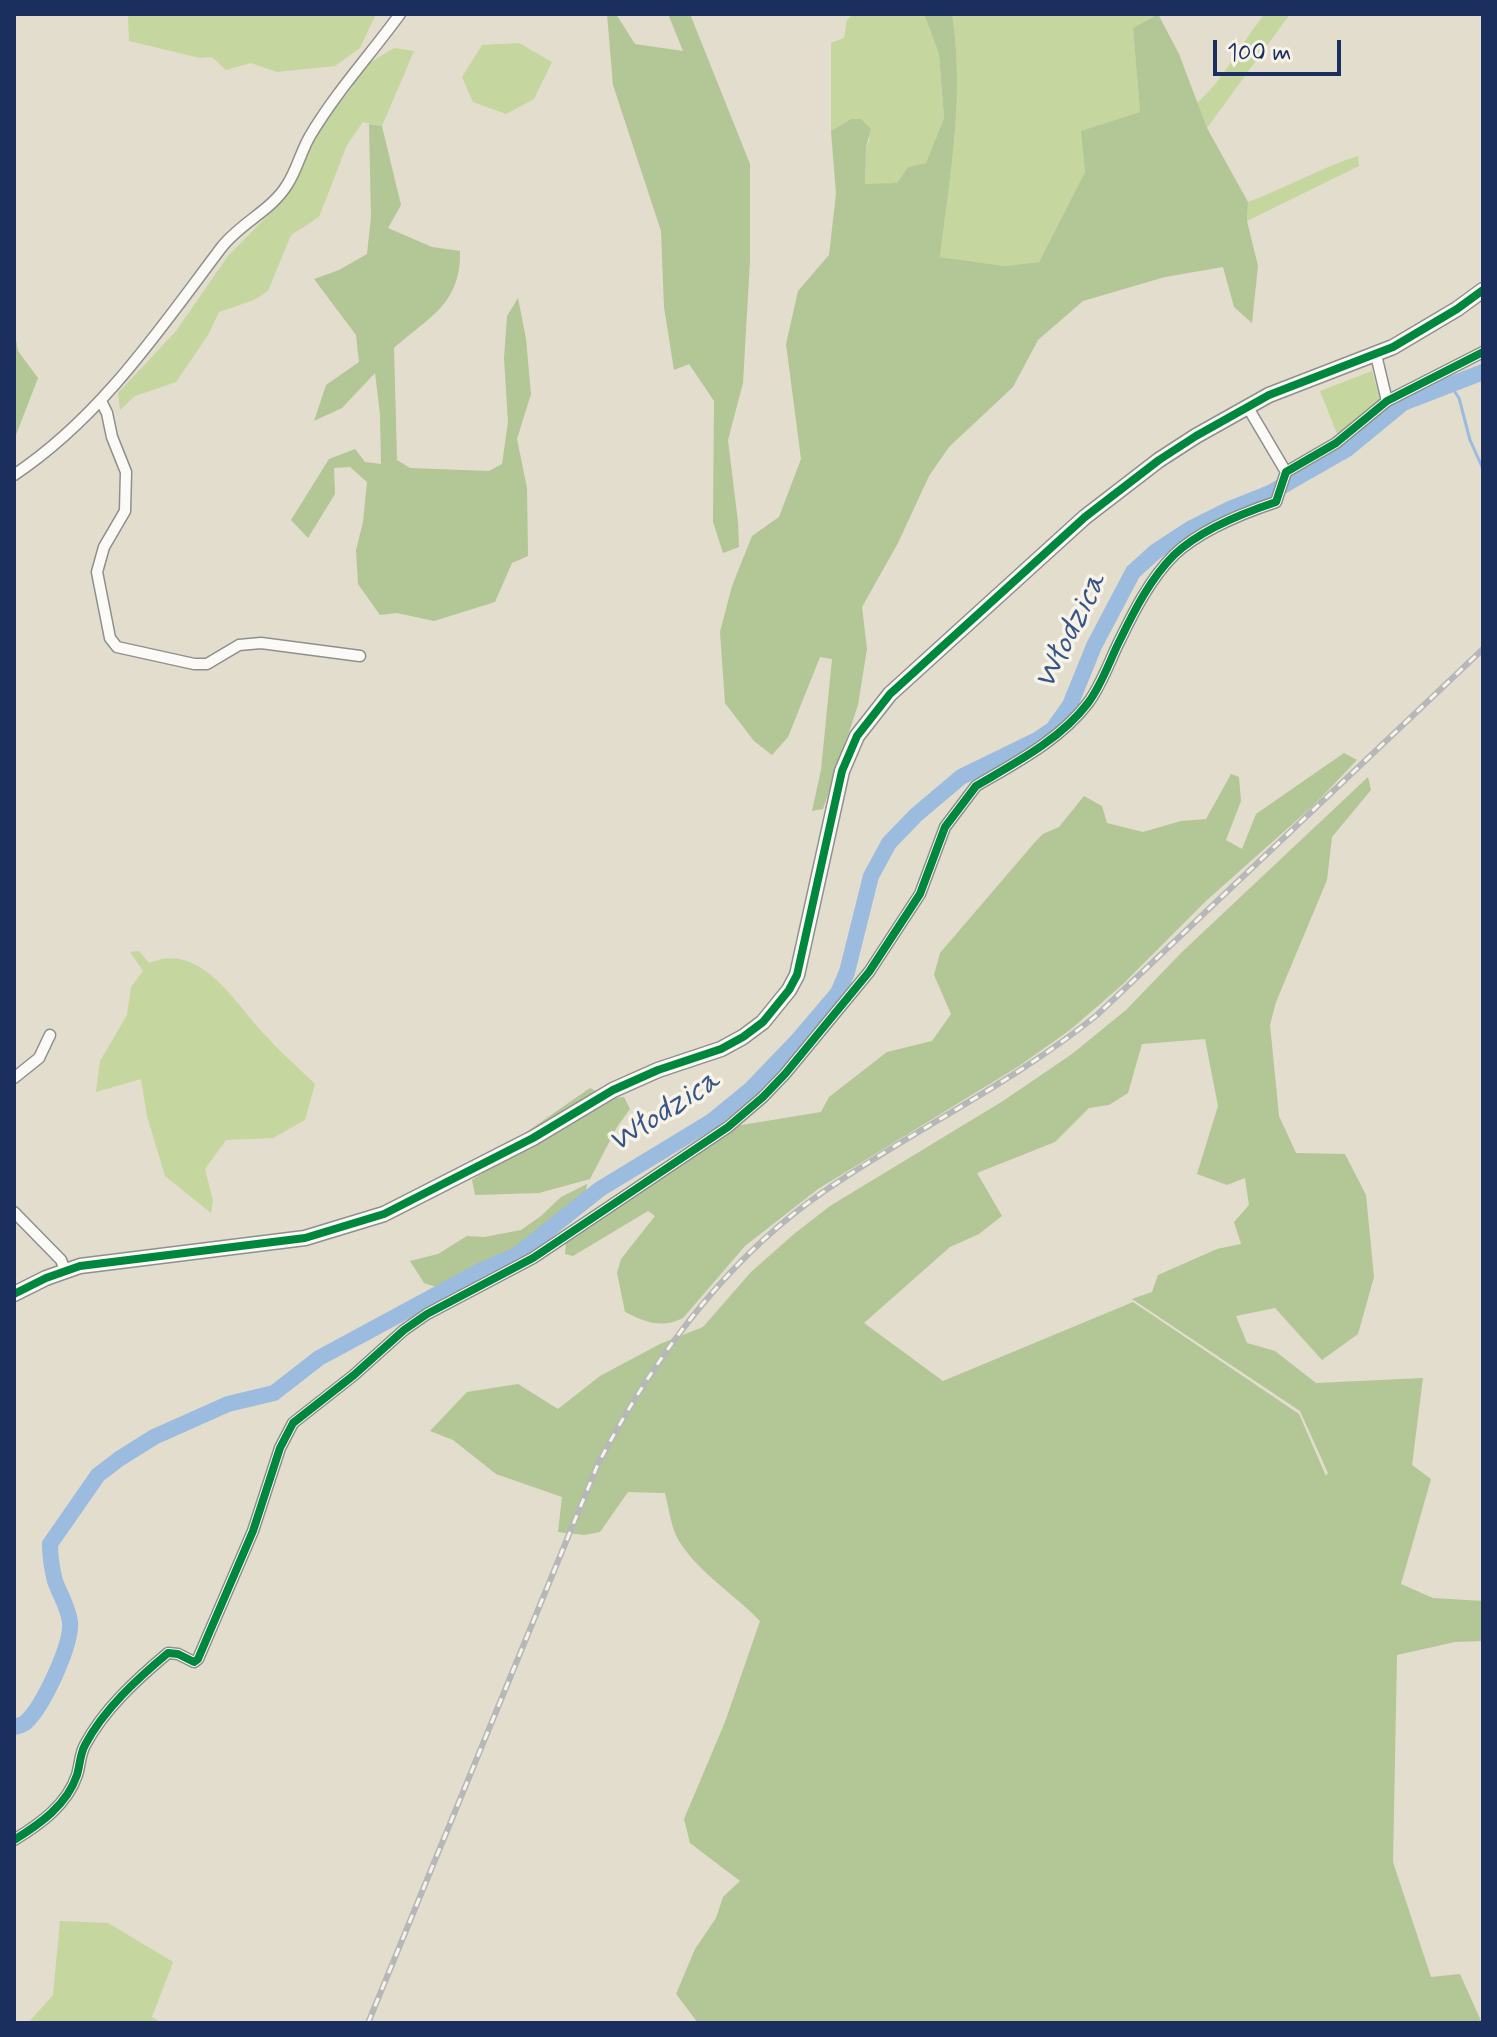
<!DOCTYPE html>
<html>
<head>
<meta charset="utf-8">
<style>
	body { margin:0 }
	#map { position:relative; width:1497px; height:2037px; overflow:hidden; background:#e2ddcc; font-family:Mynerve,sans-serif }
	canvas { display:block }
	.frame { position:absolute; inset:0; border:16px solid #1b2f5e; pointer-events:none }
	.scale { position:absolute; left:1213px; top:40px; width:128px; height:36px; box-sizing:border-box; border:4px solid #1b2f5e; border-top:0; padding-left:10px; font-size:24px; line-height:28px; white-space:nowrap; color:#1b2f5e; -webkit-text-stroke:6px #f7f3e8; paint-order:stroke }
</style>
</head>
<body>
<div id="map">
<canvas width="1497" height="2037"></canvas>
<div class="frame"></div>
<div class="scale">100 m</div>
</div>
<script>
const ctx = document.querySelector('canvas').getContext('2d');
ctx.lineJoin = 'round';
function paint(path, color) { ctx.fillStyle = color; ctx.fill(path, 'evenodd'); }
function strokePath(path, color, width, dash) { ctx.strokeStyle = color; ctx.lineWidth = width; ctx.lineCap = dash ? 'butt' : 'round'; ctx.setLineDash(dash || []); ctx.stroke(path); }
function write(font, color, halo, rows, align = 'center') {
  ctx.font = font + ' Mynerve,sans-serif'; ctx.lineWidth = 7; ctx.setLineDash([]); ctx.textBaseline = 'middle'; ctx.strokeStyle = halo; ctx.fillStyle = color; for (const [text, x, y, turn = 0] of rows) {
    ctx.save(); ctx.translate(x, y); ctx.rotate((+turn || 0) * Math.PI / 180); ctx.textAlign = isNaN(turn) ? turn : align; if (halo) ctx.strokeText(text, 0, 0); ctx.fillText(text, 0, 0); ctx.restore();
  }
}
const green = new Path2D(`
	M128 14H376L360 48 335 66 277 72 251 63 226 70 212 57 200 58 129 41Z
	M853 14H924L939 54 944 118 926 163 908 167 897 183 865 185 866 147 870 139 851 119 831 131V43L844 38 847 20Z
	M952 14H1157L1133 28 1140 112 1082 131 1085 172 1039 262 1005 266 940 257C950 176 965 95 952 14Z
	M1265 14H1290L1207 128 1197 103C1225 79 1241 42 1265 14Z
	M519 43 552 62 534 99 506 114 473 102 462 77 482 45Z
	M394 48 414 51 382 126 363 122 347 145 319 217 291 235 268 291 254 300 219 312 208 335 176 382 135 396 120 410 118 393 176 331 228 256 278 205 292 186 299 165 325 121 351 89 363 67Z
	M1358 156 1359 166 1247 221 1248 202C1286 188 1320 168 1358 156Z
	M1372 371 1380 399 1377 406 1338 436 1320 391Z
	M139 951 149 963C201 940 236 1005 266 1036 281 1053 299 1068 315 1084L305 1120 273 1138 226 1140 205 1169 213 1201 211 1213 165 1176 147 1116 141 1079 96 1092 100 1061 127 1015 131 987 143 971 130 952Z
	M60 1921 108 1923 173 1962 152 2017 162 2023H28L53 1995Z`);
const forest = new Path2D(`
	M607 14H616L635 44 683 51 668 14H690L750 164V260L743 383 728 440 738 522 739 547 723 553 713 522 714 401 689 364 674 370 664 307 661 231 613 85Z
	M924 14H952C965 95 950 176 940 257L1005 266 1039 262 1085 172 1081 131 1140 112 1133 28 1158 14 1179 54 1207 128 1248 202 1247 221 1258 266 1252 323 1234 307 1223 267 1165 277 1083 301 1038 340 1013 387 949 447 929 476 898 543 862 607 867 649 858 705 823 809 812 811 821 770 832 659 820 657 788 737 772 755 754 741 725 703 720 632 732 586 752 536 779 517 801 459 786 344 798 291 829 255 836 194 831 131 851 119H861L871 129 866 147 865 184 897 183 908 167 926 163 944 118 939 54Z
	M369 124 382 126 401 205 388 228 432 247 460 251C461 304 430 316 394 348L397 460 410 468 489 471 502 464 508 422 504 358 507 316 518 298 526 339 531 394 517 439 527 488 528 556 512 563 495 602 434 621 397 613 380 615 358 584 356 550 363 522 367 482 350 467 334 468 335 494 308 538 291 520 329 459 355 449 365 462 381 464 380 414 375 373 342 408 314 421 326 385 359 362 356 335 314 279 339 270 367 254 371 217Z
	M14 329 18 351 38 378 14 440Z
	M1344 753 1357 760 1315 804 1207 900 1122 985 1070 1030 1019 1066 818 1189 745 1246 683 1318C662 1329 645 1322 625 1312L617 1273 621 1259 655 1216 648 1211 573 1256 565 1254 566 1243 736 1126 821 1112 829 1097 887 1052 932 1041 951 1014 934 975 940 953 1035 842 1043 834 1059 827 1084 796 1102 806 1107 823 1143 832 1181 821 1206 819 1231 774 1239 777 1241 801 1226 840 1242 849 1256 814Z
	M1368 777 1371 790 1332 837 1327 880 1276 1002 1270 1025 1279 1116 1296 1153 1345 1154 1366 1195 1374 1277 1358 1334 1322 1360 1275 1308 1236 1316 1247 1343 1275 1351 1316 1383 1423 1378 1412 1465 1431 1479 1401 1584 1433 1598 1483 1601V1641L1455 1642 1397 1655 1393 1862 1431 1977 1460 1974 1482 2023H698L676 1994 695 1949 716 1918 723 1897 740 1881 690 1843 684 1819 725 1722 760 1621C734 1594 699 1573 679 1541 671 1529 669 1508 665 1493L628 1492 600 1532 584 1535 558 1532 562 1497 496 1474 453 1440 430 1431 467 1392 518 1384 558 1409 600 1376 660 1344 703 1327 751 1272 794 1234 830 1206 1003 1101 1072 1054 1126 1010 1182 952ZM1205 1039 1218 1106 1197 1174 1227 1185 1245 1178 1249 1205 1234 1222 1241 1244 1217 1249 1158 1275 1152 1292 1132 1299 1300 1411 1328 1473 1326 1476 1299 1414 1133 1302 943 1381 864 1323 950 1247 979 1234 1002 1216 977 1173 1055 1142 1089 1108 1109 1105 1128 1093 1142 1044Z
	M590 1088 609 1098 624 1097 630 1109 617 1127 590 1179 539 1193 475 1195 472 1180 499 1162 515 1140Z
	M587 1184 586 1192 555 1217 506 1266 454 1293 424 1283 410 1261 438 1254 467 1236 484 1237 521 1230 541 1216 561 1197Z`);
const stream = new Path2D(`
	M1451 386 1459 398 1470 440 1483 469`);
const river = new Path2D(`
	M14 1727C18 1726 22 1725 25 1723 43 1707 72 1645 70 1622 68 1606 60 1595 55 1581 52 1569 50 1557 50 1544L98 1475 119 1459 154 1437 228 1404 274 1393 319 1358 482 1270 517 1255 600 1189 712 1121 750 1090 798 1040 838 993 847 972 871 876 889 843 916 815 961 777 1037 740 1053 729 1070 705 1094 646 1133 572 1155 552 1190 529 1230 509 1270 493 1347 449 1403 403 1483 372`);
const street = new Path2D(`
	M1376 355 1387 401
	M101 401 107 413 112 437 126 472 125 511 104 547 97 572 110 638 117 647 194 664H207L239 645 261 643 360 656
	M1286 472 1336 443 1387 401 1483 352
	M14 475C101 417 159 330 221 248 240 223 271 211 287 185 297 170 301 151 310 136 336 92 371 54 400 14
	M14 1078 39 1058 50 1035
	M14 1212 61 1260 65 1270
	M14 1840C40 1824 67 1805 77 1775 80 1765 80 1754 85 1745 104 1709 137 1679 168 1653L178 1654 194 1662 198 1659 253 1531 280 1448 293 1423 354 1375 404 1330 427 1314 533 1258 728 1127 763 1097 785 1074 869 972 920 894 945 827 976 786C1015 763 1060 740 1088 703 1103 683 1110 659 1121 638 1135 609 1151 578 1174 555 1200 530 1243 513 1276 502L1286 472 1247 406`);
const secondary = new Path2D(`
	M14 1294 46 1278 80 1266 305 1238 384 1214 533 1138 613 1090 658 1070 721 1049 743 1037 763 1022 789 990 797 975 842 771 857 736 890 694 1085 517 1159 460 1196 436 1269 395 1393 347 1457 309 1483 290`);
const rail = new Path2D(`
	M368 2023 598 1464C653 1359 726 1258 826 1190 915 1129 1013 1083 1097 1015L1483 649`);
const cycleway = new Path2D(`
	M14 1294 46 1278 80 1266 305 1238 384 1214 533 1138 613 1090 658 1070 721 1049 743 1037 763 1022 789 990 797 975 842 771 857 736 890 694 1085 517 1159 460 1196 436 1269 395 1393 347 1457 309 1483 290
	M14 1840C40 1824 67 1805 77 1775 80 1765 80 1754 85 1745 104 1709 137 1679 168 1653L178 1654 194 1662 198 1659 253 1531 280 1448 293 1423 354 1375 404 1330 427 1314 533 1258 728 1127 763 1097 785 1074 869 972 920 894 945 827 976 786C1015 763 1060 740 1088 703 1103 683 1110 659 1121 638 1135 609 1151 578 1174 555 1200 530 1243 513 1276 502L1286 472 1336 443 1387 401 1483 352`);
const waterNames = [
	["Włodzica",1072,632,-64],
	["Włodzica",665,1113,-33]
];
paint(green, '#c5d69f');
paint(forest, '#b2c696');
strokePath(stream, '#9bbbdf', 3);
strokePath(river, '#9bbbdf', 16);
strokePath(street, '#8f8f8e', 13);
strokePath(secondary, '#8f8f8e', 17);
strokePath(street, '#fbfaf7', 10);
strokePath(secondary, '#fbfaf7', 14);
strokePath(rail, '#b5b7b9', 6);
strokePath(rail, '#f7f3e8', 3, [9]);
strokePath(cycleway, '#00873e', 8);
write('italic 32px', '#385587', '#f7f3e8', waterNames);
</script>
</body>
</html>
